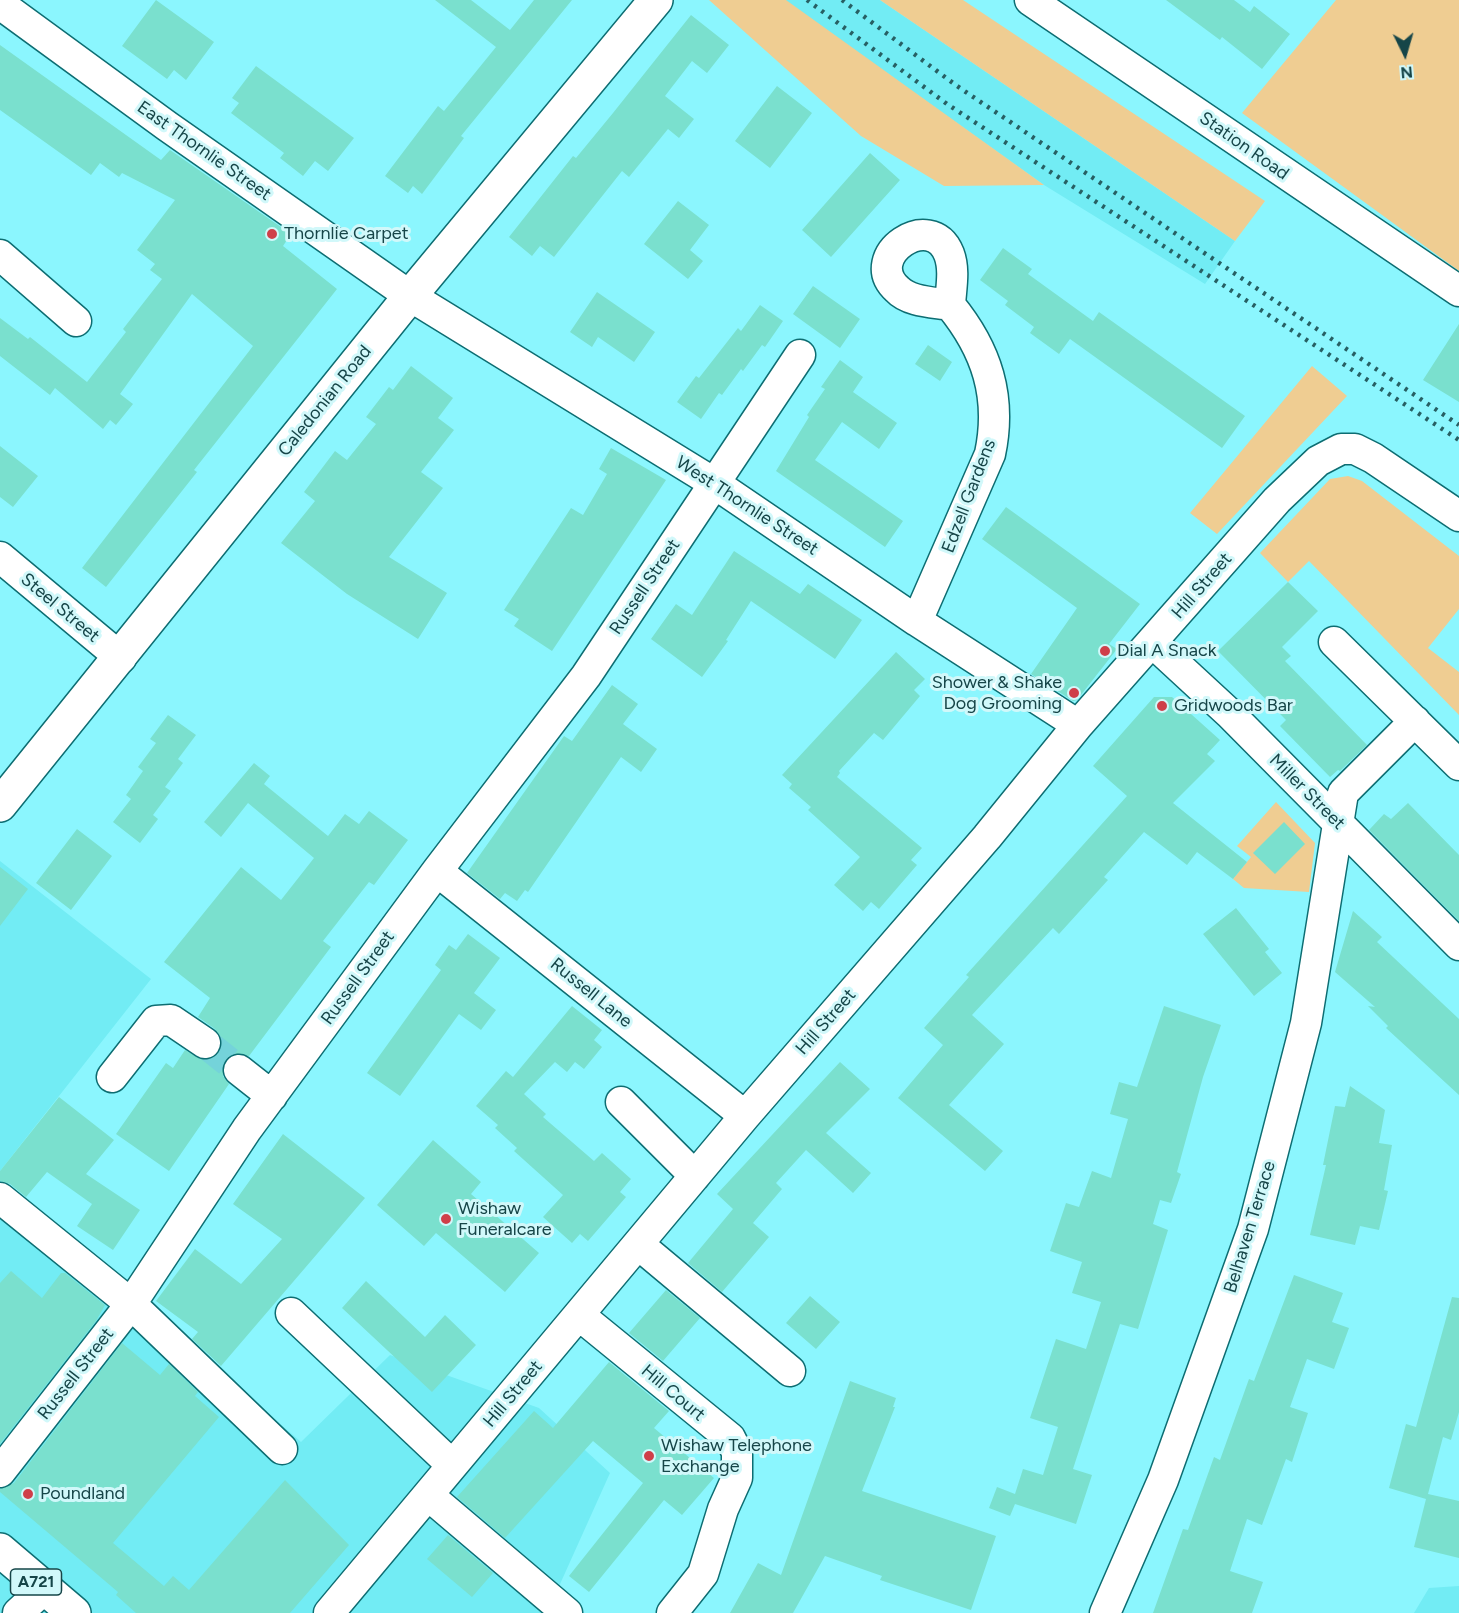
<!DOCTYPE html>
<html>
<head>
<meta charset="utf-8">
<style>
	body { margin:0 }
	#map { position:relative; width:1459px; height:1613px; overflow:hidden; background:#8bf6fe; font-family:Figtree,sans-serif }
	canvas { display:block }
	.north { position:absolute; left:1375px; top:24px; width:60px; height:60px; -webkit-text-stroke:4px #d1f8fa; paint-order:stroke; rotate:175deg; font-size:16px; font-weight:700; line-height:24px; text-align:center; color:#164548 }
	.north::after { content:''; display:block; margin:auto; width:21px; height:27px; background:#164548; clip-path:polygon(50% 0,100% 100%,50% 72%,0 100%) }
</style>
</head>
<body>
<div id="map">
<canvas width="1459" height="1613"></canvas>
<div class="north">N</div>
</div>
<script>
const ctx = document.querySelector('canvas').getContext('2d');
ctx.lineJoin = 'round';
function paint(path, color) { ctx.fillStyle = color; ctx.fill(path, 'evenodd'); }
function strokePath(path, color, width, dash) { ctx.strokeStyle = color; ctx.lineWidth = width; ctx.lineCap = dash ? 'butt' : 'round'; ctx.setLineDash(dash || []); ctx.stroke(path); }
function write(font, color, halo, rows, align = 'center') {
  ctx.font = font + ' Figtree,sans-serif'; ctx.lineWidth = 6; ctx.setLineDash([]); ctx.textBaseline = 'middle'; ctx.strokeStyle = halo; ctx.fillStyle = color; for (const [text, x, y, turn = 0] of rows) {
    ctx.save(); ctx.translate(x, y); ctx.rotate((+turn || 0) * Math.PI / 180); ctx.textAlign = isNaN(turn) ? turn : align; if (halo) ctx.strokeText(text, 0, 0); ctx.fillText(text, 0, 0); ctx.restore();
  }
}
const built = new Path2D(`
	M784 0H880L1235 241 1205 284 1044 185Z
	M0 861 151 979 0 1171Z
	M0 1181 301 1442 390 1355 539 1408 610 1473 547 1613H0Z
	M1459 1586V1613H1414L1429 1588Z`);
const green = new Path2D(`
	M709 0H786L1044 185 944 186 861 136Z
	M880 0H963L1265 201 1235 241Z
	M1336 0H1459V271L1242 113Z
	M1312 366 1347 396 1217 534 1190 513Z
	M1348 476 1362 481 1459 556V609L1428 648 1459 672V715L1309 561 1288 582 1260 553 1330 479Z
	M1276 802 1315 843 1309 892 1244 888 1233 879 1251 857 1237 846Z`);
const building = new Path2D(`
	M156 0 214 42 186 80 174 70 167 79 122 46Z
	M435 0H471L510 30 534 0H572L461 136 464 138 422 194 413 186 408 193 385 176 438 106 444 111 496 47Z
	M1166 0H1234L1250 12 1254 6 1290 34 1262 69 1222 37 1220 40Z
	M691 15 729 45 707 73 692 61 665 96 694 119 679 138 668 129 629 177 622 171 554 257 540 246 532 256 509 237 573 156 576 158 613 113Z
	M0 45 161 160 170 150 291 234 283 246 337 289 194 470 197 472 106 587 82 568 253 346 192 294 120 394 133 404 116 425 110 420 103 429 55 388 50 395 0 356V318L28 339 30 337 87 382 126 332 123 329 162 279 150 270 155 264 137 250 175 200 122 173 119 177 100 163 91 175 0 110Z
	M256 66 354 138 328 171 315 161 303 176 280 158 284 153 231 113 239 103 232 98Z
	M777 86 812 113 770 168 735 141Z
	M870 153 900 180 831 257 802 230Z
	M678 201 709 225 690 250 703 261 688 279 644 244Z
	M1003 248 1032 269 1028 274 1093 321 1099 312 1245 416 1222 448 1070 339 1059 354 1030 333 1034 327 1005 305 1008 301 980 280Z
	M813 286 860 319 840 348 793 314Z
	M597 292 655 332 634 362 598 337 592 347 570 332Z
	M760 305 783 321 765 347 762 345 743 371 741 369 722 395 719 393 701 419 677 402 696 376 699 378 738 328 741 331Z
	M1459 324V402L1423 380Z
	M928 345 952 362 940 381 915 364Z
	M840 360 863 377 853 392 897 423 879 449 842 422 815 460 903 521 885 547 776 471 809 417 807 415 825 389 821 387Z
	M411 366 453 398 438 418 454 430 421 472 443 488 389 557 447 593 418 639 347 594 281 543 315 501 304 492 335 451 347 460 376 424 366 417 389 387 393 390Z
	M0 446 38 476 13 507 0 497Z
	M611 448 666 480 552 651 514 626 519 619 504 610 571 508 583 515 607 474 599 469Z
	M1006 507 1140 604 1109 644 1117 649 1077 700 1073 701 1031 674 1077 608 982 539Z
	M734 551 800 594 808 584 862 620 835 659 751 601 726 640 728 641 702 677 651 639 676 604 692 615Z
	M1288 582 1318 611 1282 647 1291 656 1285 661 1367 745 1340 771 1338 770 1330 777 1280 726 1286 720 1218 651Z
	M896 652 925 679 914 690 920 696 883 740 874 733 839 771 840 773 837 777 922 848 911 860 917 865 879 909 871 902 863 911 834 885 860 857 808 810 811 807 789 788 792 784 782 775Z
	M612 685 638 704 623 724 657 749 641 772 621 757 528 892 525 890 517 901 505 893 500 899 467 873 564 736 572 741Z
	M1154 697H1172L1220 740 1207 754 1215 761 1173 803 1247 862 1233 879 1197 852 1187 865 1144 832 1104 877 1108 880 1059 934 1053 928 972 1015 1004 1044 949 1105 1003 1151 985 1171 898 1098 943 1045 924 1028 969 977 966 975 1127 796 1093 766Z
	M168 715 196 735 178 759 183 763 165 787 171 791 153 815 158 819 140 843 113 822 131 799 126 795 143 771 138 767 156 743 150 739Z
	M254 763 270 776 264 784 328 836 345 814 359 824 369 811 408 840 374 885 369 882 323 941 331 947 249 1056 233 1054 225 1060 223 1076 229 1084 169 1171 116 1134 166 1063 173 1068 185 1050 203 1060 212 1059 220 1052 222 1044 215 1029 198 1017 210 998 164 962 241 867 281 900 314 858 248 803 221 837 204 822Z
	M1408 803 1459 855V921L1369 830 1384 814 1391 819Z
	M1284 822 1305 844 1275 874 1253 853Z
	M77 829 112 856 71 910 36 883Z
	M0 867 28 889 0 926Z
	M1236 908 1269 949 1265 952 1282 973 1254 996 1203 934Z
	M1353 911 1382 937 1377 942 1459 1019V1095L1386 1028 1388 1026 1368 1006 1375 1007 1335 972Z
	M468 934 500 958 474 993 496 1010 481 1030 459 1014 400 1096 367 1073 441 970 435 965 449 945 456 950Z
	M572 1006 602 1030 594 1040 602 1047 584 1069 575 1062 567 1072 555 1062 524 1094 546 1114 543 1117 594 1161 602 1153 631 1179 620 1192 626 1197 588 1241 580 1234 572 1243 543 1217 563 1195 514 1151 517 1148 495 1128 498 1125 476 1106 506 1071 513 1077Z
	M1164 1006 1221 1025 1203 1077 1177 1172 1181 1174 1171 1203 1160 1200 1153 1224 1168 1230 1138 1329 1120 1324 1073 1469 1092 1475 1076 1524 1015 1504 1010 1516 989 1508 997 1487 1015 1494 1023 1469 1043 1475 1058 1427 1030 1418 1056 1339 1086 1349 1101 1302 1072 1293 1082 1262 1050 1251 1066 1203 1079 1207 1092 1171 1111 1178 1128 1119 1110 1114 1119 1082 1137 1087Z
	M840 1062 870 1089 826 1133 871 1173 853 1193 806 1150 776 1183 782 1189 753 1223 769 1237 722 1292 688 1263 733 1209 717 1194Z
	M1350 1086 1385 1110 1379 1143 1392 1145 1384 1190 1388 1191 1379 1230 1360 1226 1355 1245 1310 1235 1326 1165H1323L1335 1106 1345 1107Z
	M59 1097 114 1140 86 1174 140 1210 113 1250 77 1226 92 1204 47 1172 26 1197 10 1184 0 1181V1171Z
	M283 1134 365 1198 221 1366 192 1339 198 1332 156 1301 195 1249 241 1284 282 1239 233 1204Z
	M433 1140 481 1182 471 1194 539 1253 505 1292 436 1233 424 1246 377 1205Z
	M11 1271 42 1298 61 1273H65L105 1305 96 1321 0 1444V1283Z
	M1294 1275 1343 1293 1332 1322 1349 1328 1334 1369 1307 1359 1290 1407 1308 1413 1292 1462 1286 1459 1262 1525 1247 1519 1230 1571 1263 1582 1252 1613H1153L1183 1529 1188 1530 1214 1457 1220 1460 1249 1379 1254 1381Z
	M366 1281 425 1337 445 1315 476 1345 432 1392 342 1308Z
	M666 1290 700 1318 663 1361 629 1333Z
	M810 1296 840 1322 816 1349 786 1323Z
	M1452 1297 1459 1298V1412L1451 1440 1443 1437 1428 1494 1459 1501V1558L1414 1547 1426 1499 1389 1488 1406 1424 1416 1427Z
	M122 1343 160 1375 169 1364 198 1392 195 1396 219 1417 113 1543 164 1586 173 1576 189 1590 285 1480 349 1545 290 1613H136L116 1595 118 1592 0 1492V1489L14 1483Z
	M609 1362 669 1411 654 1428 714 1478 682 1515 664 1500 589 1592 569 1576 643 1483 593 1441 505 1538 457 1497 534 1411 553 1428Z
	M850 1381 896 1398 893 1407H895L862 1491 996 1536 971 1610 880 1580 882 1576 825 1556 793 1613H730L758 1563 781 1575Z
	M448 1535 493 1573 472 1597 427 1559Z`);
const minorTunnel = new Path2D(`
	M205 1043 239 1070`);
const minor = new Path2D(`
	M1030 0 1459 291
	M0 4 167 126 410 296 714 483 917 621 1078 725
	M0 255 76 321
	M0 557 121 658
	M917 621 990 454C1002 397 987 350 950 305 933 302 909 302 897 289 861 256 931 208 949 254 955 270 951 288 950 305
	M1152 642 1230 714 1459 945
	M1334 642 1459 765
	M437 871 745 1116
	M239 1070 272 1096
	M112 1077 156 1021 171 1020 205 1043
	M621 1102 695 1176
	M0 1198 131 1304 282 1449
	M638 1244 790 1371
	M291 1313 452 1465
	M579 1315 730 1438 737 1452V1478L723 1509 703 1574 672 1613
	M0 1472 131 1304 247 1129 437 871 586 676 800 355
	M428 1495 567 1613
	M18 1613 44 1589
	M329 1613 745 1116 987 837 1078 725 1277 500 1318 461 1341 449H1355L1373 458 1459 516
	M1105 1613 1163 1480 1253 1229 1306 1023 1343 793 1415 721`);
const major = new Path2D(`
	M0 805 410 296 656 0
	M0 1550 74 1613`);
const rail = new Path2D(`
	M807 0 947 104 1459 440
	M842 0 957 86 1459 425`);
const markers = [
	[272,234,6,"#cf3f49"],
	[1105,651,6,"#cf3f49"],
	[1074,693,6,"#cf3f49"],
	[1162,706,6,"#cf3f49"],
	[446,1219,6,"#cf3f49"],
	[649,1456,6,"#cf3f49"],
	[28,1494,6,"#cf3f49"]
];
const shields = [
	[36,1582,51]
];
const shieldNames = [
	["A721",36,1582]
];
const streetNames = [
	["Station Road",1244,146,35],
	["East Thornlie Street",204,151,35],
	["Caledonian Road",325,401,-51],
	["Edzell Gardens",969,496,-69],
	["West Thornlie Street",747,506,33],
	["Hill Street",1202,586,-49],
	["Russell Street",645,587,-56],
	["Steel Street",60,608,40],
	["Miller Street",1307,792,45],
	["Russell Street",358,978,-54],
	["Russell Lane",591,993,39],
	["Hill Street",826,1022,-49],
	["Belhaven Terrace",1250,1227,-73],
	["Russell Street",76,1374,-52],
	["Hill Court",673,1393,40],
	["Hill Street",513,1394,-50]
];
const poiNames = [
	["Thornlie Carpet",284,234],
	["Dial A Snack",1117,651],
	["Shower & Shake",1062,683,"right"],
	["Dog Grooming",1062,704,"right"],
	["Gridwoods Bar",1174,706],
	["Wishaw",458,1209],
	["Funeralcare",458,1230],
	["Wishaw Telephone",661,1446],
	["Exchange",661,1467],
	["Poundland",40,1494]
];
paint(built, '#72ecf4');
paint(green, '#efcd92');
paint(building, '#7ae0ce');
strokePath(minorTunnel, '#74d3da', 30, [30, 15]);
strokePath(minor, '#0d6d72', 33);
strokePath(major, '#0d6d72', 36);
strokePath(minor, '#fff', 30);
strokePath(major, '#fff', 33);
strokePath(rail, '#275f63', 4.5, [3, 6]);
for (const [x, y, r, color] of markers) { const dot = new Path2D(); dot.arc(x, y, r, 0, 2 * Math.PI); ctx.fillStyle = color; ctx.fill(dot); strokePath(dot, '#d1f8fa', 2); }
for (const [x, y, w] of shields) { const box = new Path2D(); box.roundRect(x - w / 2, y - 13, w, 26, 4.5); ctx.fillStyle = '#d1f8fa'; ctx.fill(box); strokePath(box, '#164548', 1.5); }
write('bold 16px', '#164548', null, shieldNames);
write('18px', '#164548', '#d1f8fa', streetNames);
write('18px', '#164548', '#d1f8fa', poiNames, 'left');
</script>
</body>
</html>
